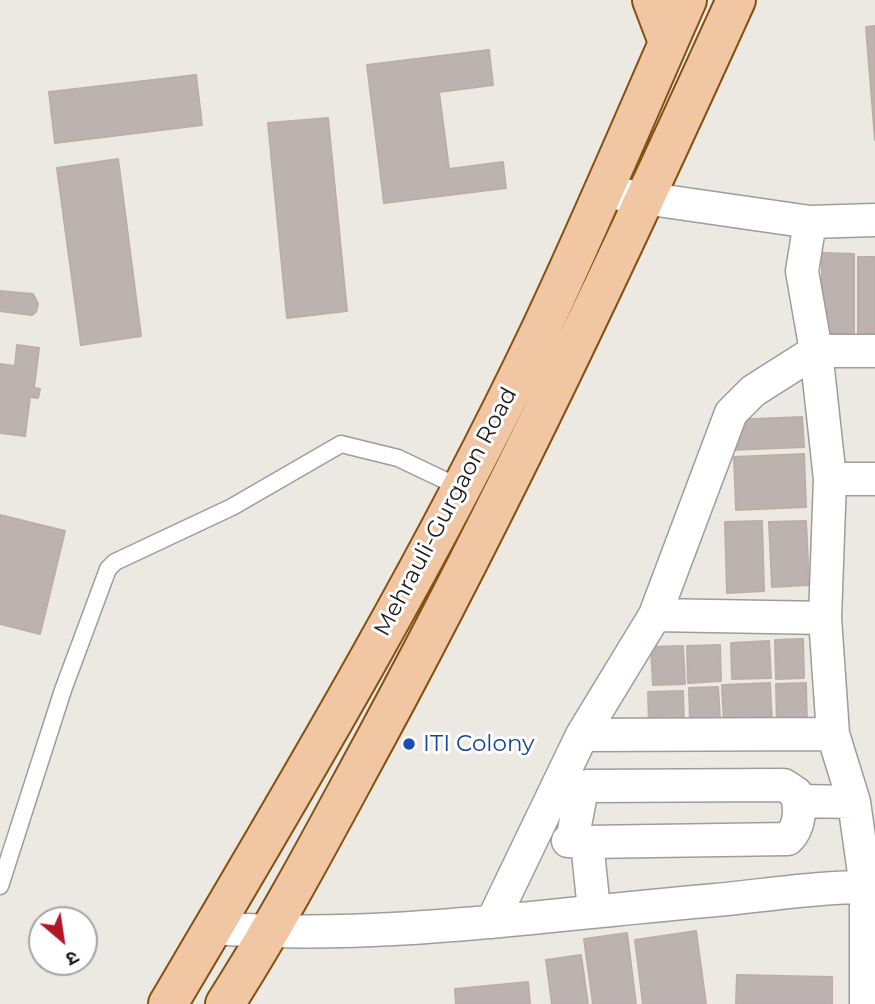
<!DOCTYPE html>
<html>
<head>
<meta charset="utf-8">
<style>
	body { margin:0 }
	#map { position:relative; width:875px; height:1004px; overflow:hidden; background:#ece8e2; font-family:Montserrat,"Noto Sans Devanagari",sans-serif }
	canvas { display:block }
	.north { position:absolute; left:28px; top:906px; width:70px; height:70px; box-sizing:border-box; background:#fff; border:2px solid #a4a4a4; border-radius:50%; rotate:151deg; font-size:19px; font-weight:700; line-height:28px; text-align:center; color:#1c1c1c }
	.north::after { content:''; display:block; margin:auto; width:24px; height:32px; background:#b21526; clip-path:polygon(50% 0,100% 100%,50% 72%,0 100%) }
</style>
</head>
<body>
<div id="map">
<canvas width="875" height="1004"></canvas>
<div class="north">उ</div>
</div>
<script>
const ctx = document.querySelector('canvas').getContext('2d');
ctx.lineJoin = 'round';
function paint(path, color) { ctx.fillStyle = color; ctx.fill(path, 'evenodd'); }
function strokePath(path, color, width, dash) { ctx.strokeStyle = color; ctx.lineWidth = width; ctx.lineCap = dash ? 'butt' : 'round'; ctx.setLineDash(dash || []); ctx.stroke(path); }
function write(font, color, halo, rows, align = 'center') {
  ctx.font = font + ' Montserrat,sans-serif'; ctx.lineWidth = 6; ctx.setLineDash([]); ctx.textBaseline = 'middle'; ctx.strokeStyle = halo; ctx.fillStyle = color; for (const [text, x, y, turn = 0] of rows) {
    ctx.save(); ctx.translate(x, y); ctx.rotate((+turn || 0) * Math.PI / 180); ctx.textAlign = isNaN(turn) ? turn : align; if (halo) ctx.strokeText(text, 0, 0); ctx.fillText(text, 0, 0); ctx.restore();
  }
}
const building = new Path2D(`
	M875 26V140L866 27Z
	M489 50 493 85 439 92 449 169 503 162 506 188 384 203 367 65Z
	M196 75 202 125 55 143 49 92Z
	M328 118 347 311 287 318 268 123Z
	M118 159 141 336 81 345 57 168Z
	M822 253 854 254V333H822Z
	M858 257H875V333H858Z
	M0 291 33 294 38 304 36 312 32 315 0 311Z
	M17 345 39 348 34 388 40 389 38 398 30 397 25 436 0 433V364L15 366Z
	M802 417 804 447 730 450 731 420Z
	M804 454 806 507 736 510 734 457Z
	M0 515 65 531 40 634 0 624Z
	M762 521 764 591 727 593 725 522Z
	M806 521 809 585 772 587 769 522Z
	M803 639 804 678 776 679 775 640Z
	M769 641 771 678 732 679 731 643Z
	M720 645 721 681 688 683 687 646Z
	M683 646 685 684 653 685 651 647Z
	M770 683 772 723 724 725 722 685Z
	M806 683 807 727 777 728 776 684Z
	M718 687 720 719 690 721 689 688Z
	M683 691 684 724 649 725 648 692Z
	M696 931 706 1004H643L635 940Z
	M627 933 636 1004H593L584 939Z
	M581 955 588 1004H552L546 960Z
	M737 975 832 977V1004H736Z
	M528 982 530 1004H456L455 989Z`);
const lane = new Path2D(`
	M0 886 63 690 108 569 115 562 232 507 341 444 398 458 461 488`);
const street = new Path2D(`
	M623 195 810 222 875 220
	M810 222 802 271 816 351 830 479 825 618 833 734 854 802 866 887V1004
	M830 479H875
	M655 615 825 618
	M582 735 833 734
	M799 801 854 802
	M568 841 587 842 594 910
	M572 841 581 794 587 786 784 785 796 793C801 809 800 827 788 839L587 842
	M492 922 582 735 655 615 731 413 753 391 816 351H875
	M213 928C380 941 549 914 716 900 768 895 823 886 875 887`);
const primary = new Path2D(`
	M652 0 668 42
	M168 1004C298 784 429 564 539 333 591 223 638 111 687 0
	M225 1004C280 918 327 828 376 738 506 497 623 249 736 0`);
const markers = [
	[409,744,7,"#1a4fb4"]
];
const streetNames = [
	["Mehrauli-Gurgaon Road",446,512,-62]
];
const transitNames = [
	["ITI Colony",423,744]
];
paint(building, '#bcb3b0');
strokePath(building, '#bcaea7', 2);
strokePath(lane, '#9d9d9d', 19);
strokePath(street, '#9d9d9d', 35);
strokePath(primary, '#845110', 42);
strokePath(lane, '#fff', 16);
strokePath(street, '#fff', 32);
strokePath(primary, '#f1c7a3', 38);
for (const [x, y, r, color] of markers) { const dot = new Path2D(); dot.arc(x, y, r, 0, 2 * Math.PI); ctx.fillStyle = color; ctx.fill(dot); strokePath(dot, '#fff', 2.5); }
write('23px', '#1c1c1c', '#fff', streetNames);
write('23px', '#164399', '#fff', transitNames, 'left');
</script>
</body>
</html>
